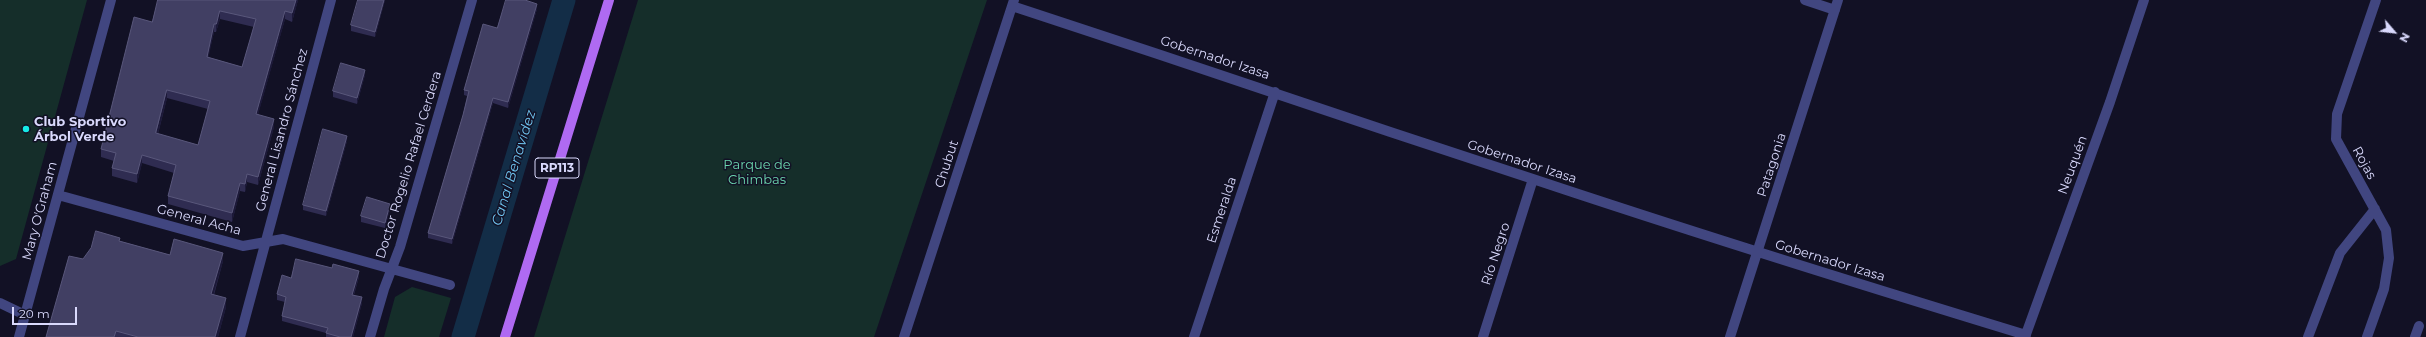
<!DOCTYPE html>
<html>
<head>
<meta charset="utf-8">
<style>
	body { margin:0 }
	#map { position:relative; width:2426px; height:337px; overflow:hidden; background:#121125; font-family:Montserrat,sans-serif }
	canvas { display:block }
	.north { position:absolute; left:2374px; top:12px; width:40px; height:40px; -webkit-text-stroke:3px #121125; paint-order:stroke; rotate:118deg; font-size:11px; font-weight:700; line-height:16px; text-align:center; color:#d9d9fc }
	.north::after { content:''; display:block; margin:auto; width:14px; height:18px; background:#d9d9fc; clip-path:polygon(50% 0,100% 100%,50% 72%,0 100%) }
	.scale { position:absolute; left:12px; top:307px; width:65px; height:18px; box-sizing:border-box; border:2px solid #d9d9fc; border-top:0; padding-left:5px; font-size:12px; line-height:14px; white-space:nowrap; color:#d9d9fc; -webkit-text-stroke:3px #121125; paint-order:stroke }
</style>
</head>
<body>
<div id="map">
<canvas width="2426" height="337"></canvas>
<div class="north">N</div>
<div class="scale">20 m</div>
</div>
<script>
const ctx = document.querySelector('canvas').getContext('2d');
ctx.lineJoin = 'round';
function paint(path, color) { ctx.fillStyle = color; ctx.fill(path, 'evenodd'); }
function strokePath(path, color, width, dash) { ctx.strokeStyle = color; ctx.lineWidth = width; ctx.lineCap = dash ? 'butt' : 'round'; ctx.setLineDash(dash || []); ctx.stroke(path); }
function write(font, color, halo, rows, align = 'center') {
  ctx.font = font + ' Montserrat,sans-serif'; ctx.lineWidth = 3; ctx.setLineDash([]); ctx.textBaseline = 'middle'; ctx.strokeStyle = halo; ctx.fillStyle = color; for (const [text, x, y, turn = 0] of rows) {
    ctx.save(); ctx.translate(x, y); ctx.rotate((+turn || 0) * Math.PI / 180); ctx.textAlign = isNaN(turn) ? turn : align; if (halo) ctx.strokeText(text, 0, 0); ctx.fillText(text, 0, 0); ctx.restore();
  }
}
const green = new Path2D(`
	M0 0H87L16 259 0 266Z
	M638 0H987L874 337H534Z
	M412 287 451 298 439 337H384L395 297Z`);
const canal = new Path2D(`
	M463 337 564 0`);
const minor = new Path2D(`
	M1805 0 1835 10
	M1012 6C1187 63 1361 123 1536 180 1698 234 1862 285 2026 335
	M58 195 243 246 283 239 450 285
	M0 303 25 315
	M19 337 111 0
	M240 337 331 0
	M370 337 384 289 400 247 472 0
	M904 337 1014 0
	M1194 337 1275 92
	M1483 337 1533 179
	M1730 337 1838 0
	M2025 337 2110 102 2144 0
	M2308 337 2340 253 2375 209
	M2367 337 2384 289 2389 258 2386 230 2336 139 2337 114 2376 0
	M2415 337 2419 326`);
const major = new Path2D(`
	M505 337 609 0`);
const wall = new Path2D(`
	M158 0H298L292 22 285 19 258 114 274 127 258 185 247 182 245 192 240 191 232 222 168 204V196L174 173 142 163 137 183 112 176V168L114 161 101 157V149L152 22ZM220 19 254 27 242 67 208 57 214 32H216ZM167 98 208 109 198 145 158 134Z
	M385 0 375 37 351 31V25Z
	M537 9 508 108 493 103 452 244 428 238V233L463 115 467 96 464 95V90Z
	M365 75 357 104 333 97V91Z
	M347 141 326 216 303 210V205Z
	M390 209 385 228 361 222V216Z
	M120 241 170 255 223 261 214 295 226 307 218 337H46L83 259Z
	M359 277 354 295 362 303 353 337H326V333L282 321V316L285 302 277 300V294L291 278Z`);
const shadedWall = new Path2D(`
	M296 0H298L292 22V13Z
	M384 0H385L375 37V32Z
	M537 4V9L508 108V102Z
	M220 11V19L216 32V24Z
	M285 11V19L256 122V114Z
	M214 24V32L207 65V57Z
	M365 70V75L357 104V98Z
	M167 90V98L156 141V133Z
	M493 98V103L452 244V239Z
	M274 119V127L258 185V177Z
	M347 136V141L326 216V211Z
	M142 155V163L137 183V174Z
	M247 174V182L245 192V184Z
	M240 183V191L232 222V213Z
	M390 204V209L385 228V223Z
	M223 253V261L211 303V294Z
	M359 271V277L352 300V295Z
	M362 297V303L353 337H351Z
	M226 298V307L218 337H215Z`);
const building = new Path2D(`
	M158 0H296L292 13 285 11 256 114 274 119 258 177 247 174 245 184 240 183 232 213 168 196 176 165 142 155 137 174 112 168 116 153 101 149 134 17 152 22ZM220 11 256 19 242 67 207 57 214 24H216ZM167 90 210 101 198 145 156 133Z
	M358 0H384L375 32 351 25Z
	M506 0H525L537 4 508 102 493 98 452 239 428 233 463 115 469 91 464 90 483 24 497 28Z
	M341 63 365 70 357 98 333 91Z
	M323 129 347 136 326 211 303 205Z
	M367 197 390 204 385 223 361 216Z
	M96 231 120 238 119 241 170 255 174 239 223 253 211 294 226 298 215 337H138L116 331 114 337H46L69 256 83 259 91 248Z
	M296 259 332 268 333 264 359 271 352 295 362 297 351 337H340L326 333 328 328 282 316 286 297 277 294 282 275 291 278Z`);
const markers = [
	[26,129,4,"#16eae6"]
];
const shields = [
	[557,168,44]
];
const shieldNames = [
	["RP113",557,168]
];
const streetNames = [
	["Gobernador Izasa",1215,58,18],
	["General Lisandro Sánchez",282,130,-75],
	["Gobernador Izasa",1522,162,18],
	["Rojas",2364,163,61],
	["Chubut",947,164,-72],
	["Doctor Rogelio Rafael Cerdera",409,165,-73],
	["Patagonia",1772,165,-72],
	["Neuquén",2073,165,-70],
	["Esmeralda",1222,210,-72],
	["Mary O'Graham",40,211,-75],
	["General Acha",199,220,15],
	["Río Negro",1496,254,-72],
	["Gobernador Izasa",1830,261,17]
];
const poiNames = [
	["Club Sportivo",34,122],
	["Árbol Verde",34,137]
];
const parkNames = [
	["Parque de",757,165],
	["Chimbas",757,180]
];
const waterNames = [
	["Canal Benavídez",514,168,-73]
];
paint(green, '#152e2a');
strokePath(canal, '#132d47', 23);
strokePath(minor, '#414680', 10);
strokePath(major, '#af6af2', 10);
paint(wall, '#2f2c51');
paint(shadedWall, '#1c1938');
paint(building, '#413f63');
strokePath(building, '#59577b', 1);
for (const [x, y, r, color] of markers) { const dot = new Path2D(); dot.arc(x, y, r, 0, 2 * Math.PI); ctx.fillStyle = color; ctx.fill(dot); strokePath(dot, '#121125', 1.5); }
for (const [x, y, w] of shields) { const box = new Path2D(); box.roundRect(x - w / 2, y - 10, w, 20, 3); ctx.fillStyle = '#121125'; ctx.fill(box); strokePath(box, '#d9d9fc', 1); }
write('bold 12px', '#d9d9fc', null, shieldNames);
write('13px', '#d9d9fc', '#121125', streetNames);
write('bold 13px', '#d9d9fc', '#121125', poiNames, 'left');
write('13px', '#6bd6ae', '#121125', parkNames);
write('italic 14px', '#70c6f2', '#121125', waterNames);
</script>
</body>
</html>
